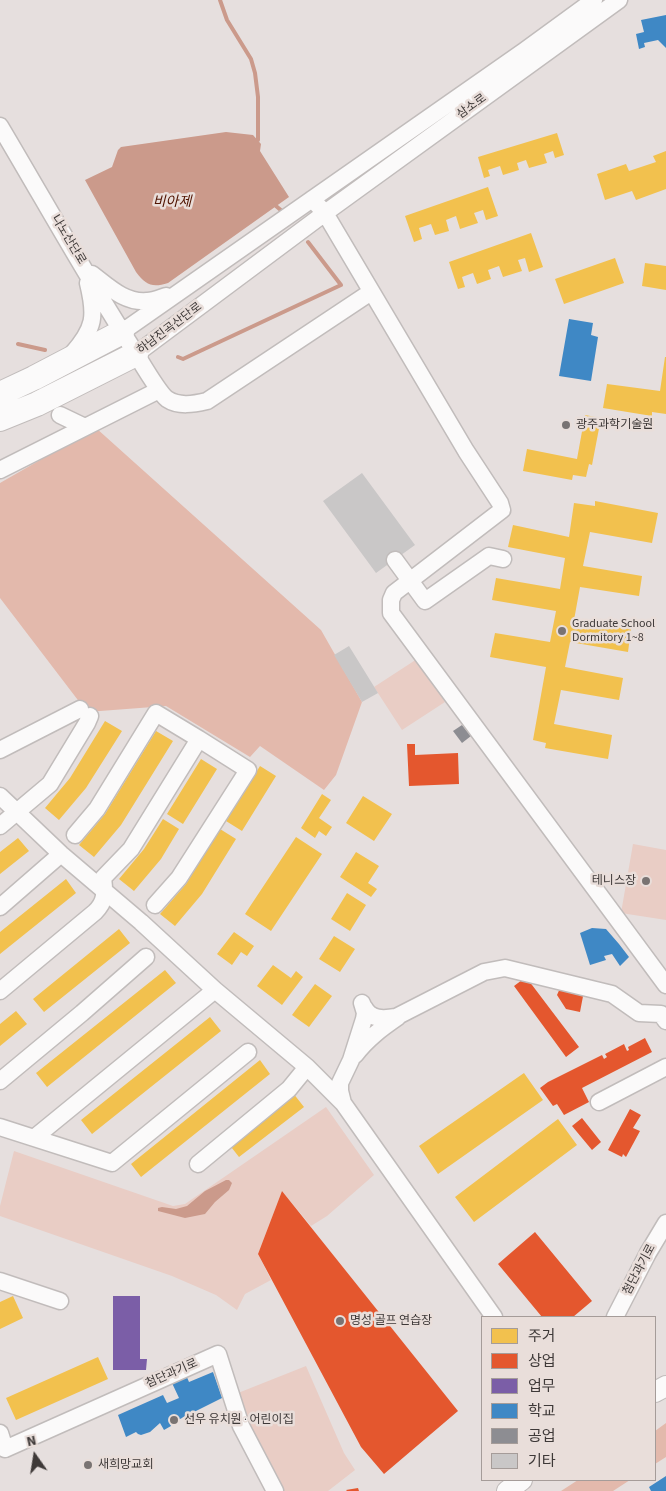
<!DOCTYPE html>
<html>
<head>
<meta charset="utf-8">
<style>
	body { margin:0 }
	#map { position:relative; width:666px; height:1491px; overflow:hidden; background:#e6dfde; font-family:"Source Sans 3","Noto Sans KR",sans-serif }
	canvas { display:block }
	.legend { position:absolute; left:481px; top:1316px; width:175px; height:165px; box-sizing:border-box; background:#e9deda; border:1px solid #a59c99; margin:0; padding:6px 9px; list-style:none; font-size:15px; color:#3e3938 }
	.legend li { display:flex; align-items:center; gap:10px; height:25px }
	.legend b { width:25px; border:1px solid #a59c99 }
	.north { position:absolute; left:10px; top:1431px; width:50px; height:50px; -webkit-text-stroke:4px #e9deda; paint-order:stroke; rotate:347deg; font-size:14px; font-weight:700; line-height:20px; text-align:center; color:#3e3938 }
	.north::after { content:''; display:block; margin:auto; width:18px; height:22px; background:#3e3938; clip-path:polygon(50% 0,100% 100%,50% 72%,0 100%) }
</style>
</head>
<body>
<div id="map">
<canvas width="666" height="1491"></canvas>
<ul class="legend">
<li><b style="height:14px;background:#f2c14e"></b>주거</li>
<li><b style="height:14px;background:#e4572e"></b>상업</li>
<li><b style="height:14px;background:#7b5ea7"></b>업무</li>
<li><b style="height:14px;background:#3f88c5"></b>학교</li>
<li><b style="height:14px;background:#8d8d92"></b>공업</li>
<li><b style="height:14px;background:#c9c7c7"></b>기타</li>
</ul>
<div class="north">N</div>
</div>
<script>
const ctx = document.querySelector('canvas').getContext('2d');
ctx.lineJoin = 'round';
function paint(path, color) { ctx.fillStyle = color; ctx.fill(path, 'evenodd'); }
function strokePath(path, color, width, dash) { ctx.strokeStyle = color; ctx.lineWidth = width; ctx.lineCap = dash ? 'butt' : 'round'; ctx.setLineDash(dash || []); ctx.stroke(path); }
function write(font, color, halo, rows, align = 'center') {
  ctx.font = font + ' "Source Sans 3","Noto Sans KR",sans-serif'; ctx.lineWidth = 5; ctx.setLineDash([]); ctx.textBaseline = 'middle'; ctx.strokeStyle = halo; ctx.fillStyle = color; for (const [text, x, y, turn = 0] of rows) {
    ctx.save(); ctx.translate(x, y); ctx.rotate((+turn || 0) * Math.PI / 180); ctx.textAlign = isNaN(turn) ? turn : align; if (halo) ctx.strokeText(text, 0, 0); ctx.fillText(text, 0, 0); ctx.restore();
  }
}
const green = new Path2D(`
	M417 659 445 702 402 730 374 687Z
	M633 844 666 850V920L621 913Z
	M326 1107 374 1175 327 1216 311 1226 282 1191 258 1254 271 1280 245 1294 237 1310 216 1295 172 1276 0 1216V1206L14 1151 173 1206 185 1204Z
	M306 1366 344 1453 355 1470 328 1491H282L248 1427 238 1393Z`);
const forest = new Path2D(`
	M96 428 321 630 362 702 336 775 324 790 260 746 250 757 166 706 87 712 0 598V483Z
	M666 1423V1457L655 1464V1431Z
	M578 1480H630L613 1491H561Z`);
const water = new Path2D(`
	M226 132 253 135 261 144 260 151 289 197 168 283C152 288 146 285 136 272L85 180 112 167 118 150 121 147Z
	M226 1180H229L232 1183 229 1190 215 1202 205 1214 185 1218 158 1211V1208L162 1207 176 1209 187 1206 205 1191Z`);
const homes = new Path2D(`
	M557 133 564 155 555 158 553 151 544 154 547 163 529 168 526 160 517 163 519 170 503 175 500 166 488 170 490 176 484 178 478 157Z
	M666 151V189L636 200 632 191 605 200 597 174 626 164 629 171 656 162 653 156Z
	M488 187 498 216 486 220 483 210 474 213 478 223 460 229 456 216 446 220 449 231 435 235 431 224 419 228 422 239 414 242 405 216Z
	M531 233 543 267 529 272 525 258 518 260 522 271 503 277 499 266 488 270 491 279 477 284 473 273 462 277 465 287 458 289 449 262Z
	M615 258 624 283 564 304 555 279Z
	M645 263 666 266V290L642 286Z
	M665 357H666V414L652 412V416L603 408 607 384 660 391Z
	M585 415 601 418 592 465 589 464 586 477 573 475 572 480 523 471 527 449 577 459Z
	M595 501 658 513 652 543 590 532 583 566 642 576 639 596 580 587 574 620 631 629 628 652 570 642 565 667 623 678 619 700 561 690 554 724 612 735 608 759 545 748 546 743 533 740 546 667 490 657 495 633 550 642 556 611 492 600 496 578 560 589 565 558 508 547 513 525 569 537 574 503 595 506Z
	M105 721 122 731 86 788 59 820 45 808 70 778Z
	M156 731 173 741 121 825 94 857 79 845 105 814Z
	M201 759 217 769 183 824 167 814Z
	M260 766 276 776 242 831 226 821Z
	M322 794 331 800 319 818 332 827 326 836 319 831 315 838 301 828Z
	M363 796 392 814 374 841 346 823Z
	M163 819 179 829 161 859 134 891 119 879 144 849Z
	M220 829 236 839 202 894 175 926 160 914 186 884Z
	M296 837 322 854 271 931 245 914Z
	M18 838 29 851 0 874V852Z
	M356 852 379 866 368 883 377 889 371 897 340 877Z
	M66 879 76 893 0 954V932Z
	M347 893 366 905 350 931 331 919Z
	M119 929 130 943 44 1012 33 999Z
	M234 932 254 946 247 956 241 952 232 965 217 954Z
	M334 936 355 949 340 972 319 959Z
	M273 965 291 978 296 971 303 977 282 1005 257 986Z
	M165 970 176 983 47 1087 36 1073Z
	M315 984 332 996 309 1027 292 1015Z
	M16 1011 27 1024 0 1046V1024Z
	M210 1017 221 1031 92 1134 81 1120Z
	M260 1060 270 1074 141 1177 131 1164Z
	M524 1073 543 1100 438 1174 419 1146Z
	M293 1093 304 1107 239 1157 228 1143Z
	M558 1119 577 1145 474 1222 455 1197Z
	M13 1296 23 1318 0 1329V1302Z
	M98 1357 108 1379 16 1420 6 1398Z`);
const shops = new Path2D(`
	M407 744H415V755L458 753 459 784 409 786Z
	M526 977 579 1047 566 1057 514 986Z
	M561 986 584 991 580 1012 566 1009 557 995Z
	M645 1038 652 1052 582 1088 589 1102 564 1115 557 1104 553 1106 540 1088 548 1082 602 1055 604 1059 607 1057 605 1054 624 1044 627 1051 629 1050 628 1047Z
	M630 1109 641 1115 633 1128 640 1131 626 1157 623 1154 622 1157 608 1150Z
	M582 1118 601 1142 592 1150 572 1126Z
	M282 1191 458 1411 384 1474 361 1447 258 1254Z
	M535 1232 592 1301 573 1317H542L498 1264Z
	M358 1488 359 1491H347L346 1490Z`);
const offices = new Path2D(`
	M113 1296H140V1359H147L146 1370H113Z`);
const schools = new Path2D(`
	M666 15V48L658 40 644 43 645 47 639 49 636 34 644 32 641 20Z
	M569 319 593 323 591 335 598 337 591 381 559 376Z
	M592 928 606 929 619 944 629 957 620 966 612 954 604 956 606 960 590 965 580 933Z
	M213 1372 222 1398 170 1424 171 1426 164 1430 160 1423 150 1432 141 1435 138 1434 136 1432 126 1437 118 1415 163 1395 167 1403 179 1398 172 1383 186 1375 189 1382Z
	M666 1476V1491H651L649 1487Z`);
const industry = new Path2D(`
	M462 725 471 736 462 743 453 731Z`);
const stream = new Path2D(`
	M220 0 227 20 251 59 255 73 258 97V140
	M276 206 283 212
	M18 344 45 350
	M178 357 183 359 341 285 308 242`);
const building = new Path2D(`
	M362 473 415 545 376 573 323 501Z
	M349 646 378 693 362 702 334 655Z`);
const minor = new Path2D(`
	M0 126C44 200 86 276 133 349 140 360 158 392 167 399 179 407 194 404 207 401L371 292
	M312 199 325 213 466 451 500 503 502 510 394 593 391 600V613L666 985
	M92 274C109 287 125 303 147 301 153 301 160 298 166 296
	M122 332 524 51 594 0
	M72 354C95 328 96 316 88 283
	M136 354 325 213 619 0
	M60 415 85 427
	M0 470 159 390
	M395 560 425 601 489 556 503 559
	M0 750 80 709
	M0 796 61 854 141 922 215 990 307 1067 343 1103 494 1317
	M0 826 50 784 87 723 90 716
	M75 835 97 809 156 713 199 739
	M0 907 61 854
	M0 991 95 912C106 901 105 893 103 878L131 849 199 739 248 770 179 878 155 905
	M364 1007C371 1020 383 1019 396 1017L484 972 505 968 612 994 639 1013 661 1014 666 1021
	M355 1055C367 1039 382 1028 398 1017
	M0 1081 82 1013 146 957
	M599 1102 666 1067
	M343 1103 340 1091V1083L351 1060 364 1019 365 1013 362 1003
	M0 1127 112 1163 248 1052
	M34 1138 215 990
	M198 1164 289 1089 307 1067
	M0 1281 60 1301
	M615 1317 648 1253 666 1223
	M0 1433 5 1449 218 1354 241 1426 275 1491`);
const major = new Path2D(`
	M655 1392 666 1386
	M507 1491 522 1480`);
const highway = new Path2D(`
	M0 394 34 378 122 332
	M0 419 37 404 136 354`);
const markers = [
	[566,425,5,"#797372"],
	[562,631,5,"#797372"],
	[646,881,5,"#797372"],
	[340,1321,5,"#797372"],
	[174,1420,5,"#797372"],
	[88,1465,5,"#797372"]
];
const streetNames = [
	["삼소로",472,107,-36],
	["나노산단로",68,240,59],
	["하남진곡산단로",170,329,-37],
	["첨단과기로",640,1270,-62],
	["첨단과기로",172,1374,-24]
];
const poiNames = [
	["광주과학기술원",576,425],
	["Graduate School",572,624],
	["Dormitory 1~8",572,638],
	["테니스장",636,881,"right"],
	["명성 골프 연습장",350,1321],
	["선우 유치원 · 어린이집",184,1420],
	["새희망교회",98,1465]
];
const waterNames = [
	["비아제",172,203]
];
paint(green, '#e9cdc5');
paint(forest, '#e3b9ac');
paint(water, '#cb9a8b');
paint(homes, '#f2c14e');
paint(shops, '#e4572e');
paint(offices, '#7b5ea7');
paint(schools, '#3f88c5');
paint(industry, '#8d8d92');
strokePath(stream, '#cb9a8b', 4);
paint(building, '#c9c7c7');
strokePath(minor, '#c1bcbb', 19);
strokePath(major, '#c1bcbb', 22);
strokePath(highway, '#c1bcbb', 26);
strokePath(minor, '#fbfafa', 16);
strokePath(major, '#fbfafa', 20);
strokePath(highway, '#fbfafa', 24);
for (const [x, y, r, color] of markers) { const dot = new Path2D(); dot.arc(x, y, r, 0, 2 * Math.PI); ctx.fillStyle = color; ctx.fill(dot); strokePath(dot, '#e9deda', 2); }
write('12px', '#3e3938', '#e9deda', streetNames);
write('12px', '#3e3938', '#e9deda', poiNames, 'left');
write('italic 14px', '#501300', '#e9deda', waterNames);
</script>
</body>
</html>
